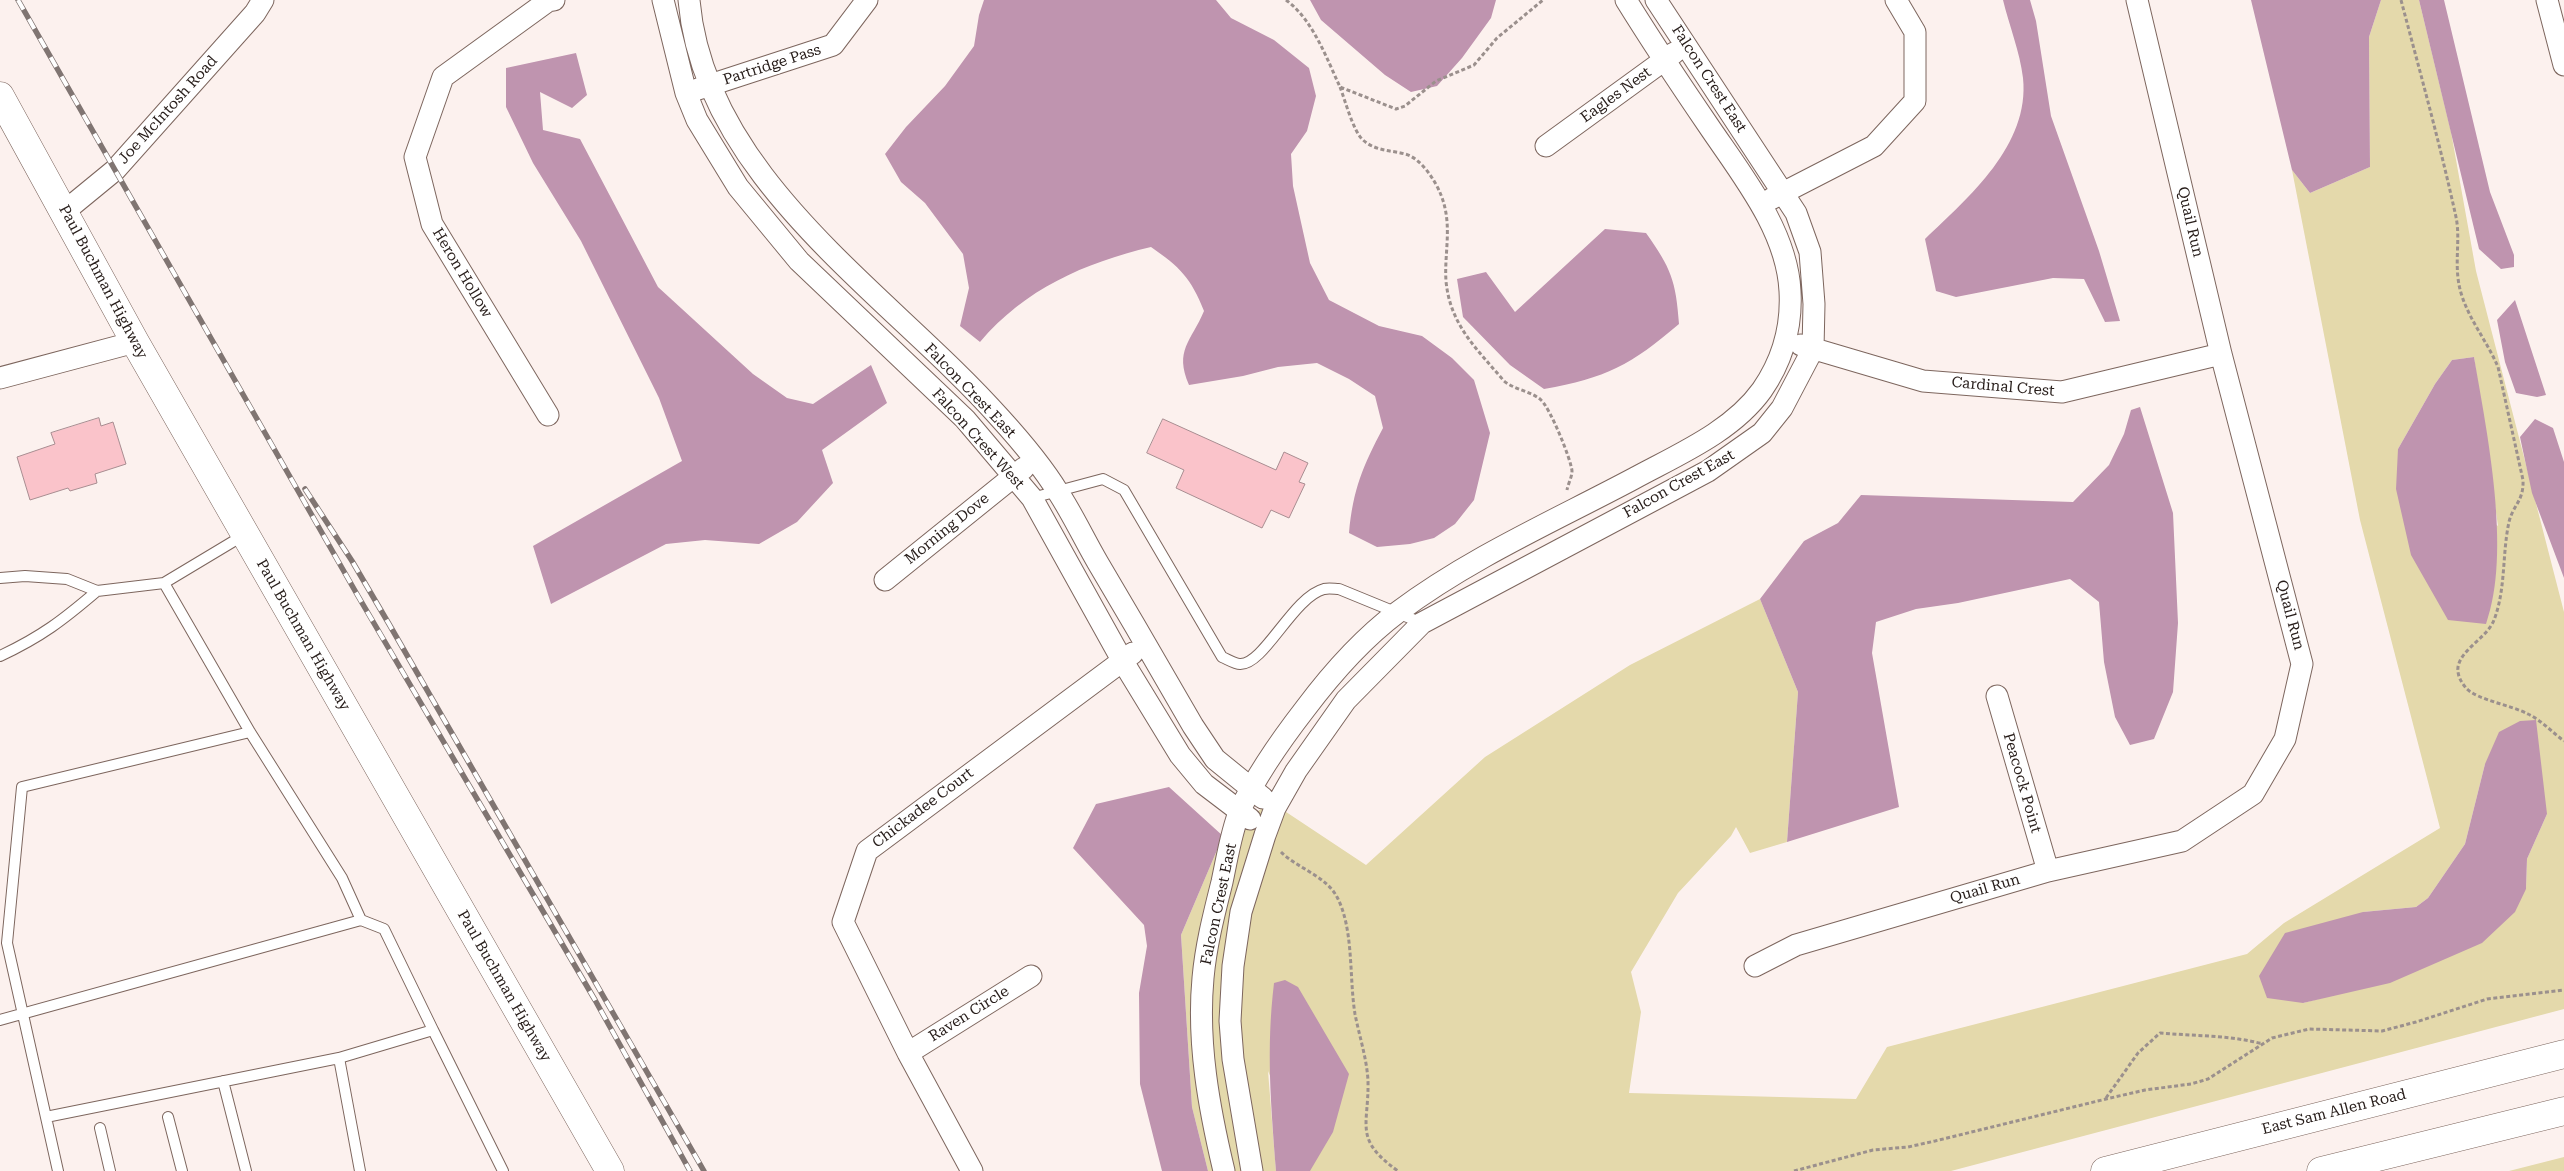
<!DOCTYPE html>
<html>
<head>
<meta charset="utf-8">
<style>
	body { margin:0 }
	canvas { display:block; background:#fcf1ee }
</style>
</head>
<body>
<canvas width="2564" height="1171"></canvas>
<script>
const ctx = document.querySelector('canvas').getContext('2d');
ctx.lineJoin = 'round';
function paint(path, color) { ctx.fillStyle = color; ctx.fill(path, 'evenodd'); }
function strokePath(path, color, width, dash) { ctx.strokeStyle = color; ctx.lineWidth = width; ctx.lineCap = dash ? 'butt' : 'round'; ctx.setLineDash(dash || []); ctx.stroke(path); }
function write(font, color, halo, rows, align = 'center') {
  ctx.font = font + ' "Roboto Serif",serif'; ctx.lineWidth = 4.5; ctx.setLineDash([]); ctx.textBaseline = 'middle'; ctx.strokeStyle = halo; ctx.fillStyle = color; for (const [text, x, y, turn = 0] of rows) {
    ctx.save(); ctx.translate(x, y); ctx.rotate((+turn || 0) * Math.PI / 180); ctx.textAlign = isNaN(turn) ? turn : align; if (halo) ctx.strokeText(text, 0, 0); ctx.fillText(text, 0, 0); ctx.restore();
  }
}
const green = new Path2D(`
	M2381 0H2419L2451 132 2476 271 2564 612V1009L1951 1171H1310L1268 1071 1276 1171H1208L1192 1107 1181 935 1223 836 1271 802 1366 865 1485 757 1630 665 1760 599 1798 692 1787 842 1750 853 1736 827 1731 836 1678 893 1631 972 1641 1012 1629 1093 1856 1099 1887 1047 2247 954 2284 923 2440 828 2360 520 2292 170 2310 193 2370 167 2369 37ZM2474 357 2498 526 2398 449 2435 384 2452 360ZM2485 764 2547 814 2527 859 2526 889 2341 993 2303 1003 2363 912 2416 907 2428 898 2465 844Z
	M2564 1157V1171H2509Z`);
const water = new Path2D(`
	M984 0H1216L1231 18 1274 40 1309 68 1316 96 1307 131 1291 154 1293 186 1310 263 1329 300 1379 326 1422 336 1452 358 1474 380 1490 433 1474 500 1455 524 1434 538 1410 544 1377 547 1349 533C1353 489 1363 466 1383 428L1375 396 1349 379 1317 363 1278 367 1243 376 1189 385C1174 350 1191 342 1204 311 1191 278 1180 267 1151 247 1084 263 1025 289 980 342L960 326 969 288 963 254 925 203 901 182 885 154 906 127 945 86 974 46 979 15Z
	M1310 0H1496L1491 18 1462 58 1437 86 1411 92 1385 75 1321 20Z
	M2003 0H2030L2036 21 2051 116 2099 251 2120 321 2105 322 2084 279 2053 278 1956 297 1936 291 1925 239C1969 197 2030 145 2023 78 2020 52 2009 25 2003 0Z
	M2251 0H2381L2369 37 2370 167 2310 193 2292 170Z
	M2419 0H2444L2490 192 2514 255V267L2501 269 2479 249Z
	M576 53 587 95 572 108 540 92 543 130 580 139 658 287 753 374 787 398 813 404 871 365 887 403 822 450 833 483 797 522 759 544 705 540 666 544 551 604 533 546 682 461 659 398 581 241 533 163 506 107V68Z
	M1605 229 1646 233C1671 268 1676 281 1679 324 1631 365 1606 378 1544 389L1510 365 1463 317 1457 279 1486 272 1515 312Z
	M2515 300 2546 395 2537 397 2516 393 2505 362 2497 320Z
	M2474 357C2487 433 2512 552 2486 624L2448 620 2411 555 2396 489 2398 449 2435 384 2452 360Z
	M2140 407 2173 513 2178 623 2173 692 2154 739 2130 745 2115 717 2104 662 2099 602 2070 579 1958 603 1916 609 1876 622 1872 653 1899 807 1787 842 1798 692 1760 599 1804 541 1838 523 1861 495 2073 502 2109 465 2124 434 2131 410Z
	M2535 419 2553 428 2564 462V578L2532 493 2520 437Z
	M2536 720 2547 814 2527 859 2526 889 2515 912 2482 943 2390 983 2303 1003 2267 998 2259 976 2285 933 2363 912 2416 907 2428 898 2465 844 2485 764 2499 732 2520 721Z
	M1169 787 1223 836 1181 935 1192 1107 1208 1171H1162L1140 1084 1139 993 1147 946 1144 925 1073 848 1096 804Z
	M1285 980 1298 987 1349 1074 1333 1132 1310 1171H1276C1271 1104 1266 1050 1274 983Z`);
const building = new Path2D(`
	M99 418 101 426 113 422 126 464 95 474 97 483 70 491 68 488 30 500 17 457 55 444 51 433Z
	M1163 419 1276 470 1284 452 1308 463 1299 482 1305 484 1289 518 1271 510 1262 528 1176 488 1184 470 1147 453Z`);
const path = new Path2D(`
	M1286 0C1313 20 1326 57 1340 87L1396 109 1405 106 1436 81 1474 65 1497 38 1543 0
	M2401 0C2420 72 2440 144 2456 217 2461 241 2453 266 2461 293 2469 320 2487 341 2498 367L2523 480C2524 501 2513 505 2509 522 2502 554 2506 589 2494 620 2487 638 2461 649 2458 667 2457 675 2461 682 2466 688 2477 700 2511 705 2528 714 2541 720 2553 733 2564 741
	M1340 87C1345 100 1353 130 1362 139 1374 151 1390 150 1405 154 1421 158 1435 180 1441 195 1453 225 1444 253 1446 281 1450 325 1477 349 1504 381 1515 390 1531 391 1541 400 1550 408 1571 459 1572 471 1572 477 1568 484 1567 490
	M1281 852C1297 868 1326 876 1337 897 1354 929 1349 978 1355 1014 1359 1035 1367 1059 1368 1081 1369 1126 1353 1139 1398 1171
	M2106 1098 2138 1053 2160 1033C2194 1036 2230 1035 2263 1044
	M1794 1171 1873 1150 1908 1147 1935 1141 2106 1099 2145 1090 2191 1084 2208 1079 2272 1038 2309 1029 2382 1031 2416 1022 2487 999 2564 990`);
const lane = new Path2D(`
	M1032 498 1103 479 1124 490 1222 657C1227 659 1235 664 1240 664 1264 665 1293 597 1324 589 1329 588 1335 589 1339 589L1422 623
	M0 578 25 576 67 579 97 591 164 583 244 535
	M164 583 250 732 342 878 361 920 384 929 433 1030 339 1058 360 1171
	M0 656C41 637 63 620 97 591
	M0 1020 361 920
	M433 1030 503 1171
	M223 1081 246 1171
	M46 1117 339 1058
	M168 1117 182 1171
	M100 1128 110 1171
	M58 1171 7 943 22 787 250 732`);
const street = new Path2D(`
	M663 0 686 93 697 120 738 187 799 261 965 419 1032 498 1122 660 1180 755 1204 784 1250 819
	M689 0C704 179 891 295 1000 418 1020 440 1042 466 1058 492 1073 515 1084 539 1098 563 1130 617 1162 672 1193 726L1215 759 1263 798
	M2547 0 2564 65
	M698 89 833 45 867 0
	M1546 146 1674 53
	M1771 199 1874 146 1915 101V32L1896 0
	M65 211 115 170 255 13 263 0
	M1801 345 1923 381 2062 392 2221 354
	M0 378 135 342
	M548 415 432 224 415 157 443 77 548 1 554 0
	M885 580 1024 468
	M1997 696 2048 871
	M1755 966 1796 945 2048 871 2182 841 2253 794 2285 739 2302 664 2221 354 2137 0
	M908 1053 1031 976
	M972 1171 908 1053 843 922 867 851 1133 653
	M1224 1171C1209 1108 1197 1043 1203 978 1206 945 1214 914 1222 882 1227 859 1231 832 1240 810 1257 774 1281 740 1305 709 1332 673 1362 639 1398 612 1470 558 1554 521 1633 479 1677 455 1732 432 1762 390 1782 361 1792 327 1790 291 1787 230 1741 174 1708 125 1680 84 1652 42 1626 0
	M1252 1171 1233 1059 1230 1021 1233 966 1241 912 1265 835 1275 808 1296 771 1346 700 1422 623 1708 471 1762 433 1782 408 1813 349 1814 304 1810 252 1796 213 1656 0`);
const primary = new Path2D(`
	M0 96 135 342 610 1171
	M2105 1171 2564 1054
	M2321 1171 2564 1111`);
const rail = new Path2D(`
	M18 0 358 596 595 1000 690 1171
	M305 489 352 561 389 624 704 1171`);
const streetNames = [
	["Partridge Pass",772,65,-18],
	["Falcon Crest East",1709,79,57],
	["Eagles Nest",1616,95,-36],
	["Joe McIntosh Road",168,110,-48],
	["Quail Run",2190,222,77],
	["Heron Hollow",462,273,59],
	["Paul Buchman Highway",103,282,62],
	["Cardinal Crest",2003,387,5],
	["Falcon Crest East",970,391,46],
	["Falcon Crest West",978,439,48],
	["Falcon Crest East",1679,484,-29],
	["Morning Dove",947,529,-39],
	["Quail Run",2290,615,75],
	["Paul Buchman Highway",303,635,60],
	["Peacock Point",2022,783,74],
	["Chickadee Court",923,808,-37],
	["Quail Run",1985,889,-16],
	["Falcon Crest East",1219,904,-78],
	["Paul Buchman Highway",504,986,60],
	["Raven Circle",969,1014,-32],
	["East Sam Allen Road",2334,1112,-14]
];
paint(green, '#e4d9ab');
paint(water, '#bf94af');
paint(building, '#fac3ca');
strokePath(building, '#a88d91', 1);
strokePath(lane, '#7d665e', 12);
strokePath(street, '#7d665e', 23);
strokePath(primary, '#7d665e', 29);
strokePath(path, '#9b908d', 3, [4, 2.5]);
strokePath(lane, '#fff', 10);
strokePath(street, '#fff', 21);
strokePath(primary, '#fff', 28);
strokePath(rail, '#807572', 5.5);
strokePath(rail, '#fff', 4, [11]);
write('15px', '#271d1a', '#fff', streetNames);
</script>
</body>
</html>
